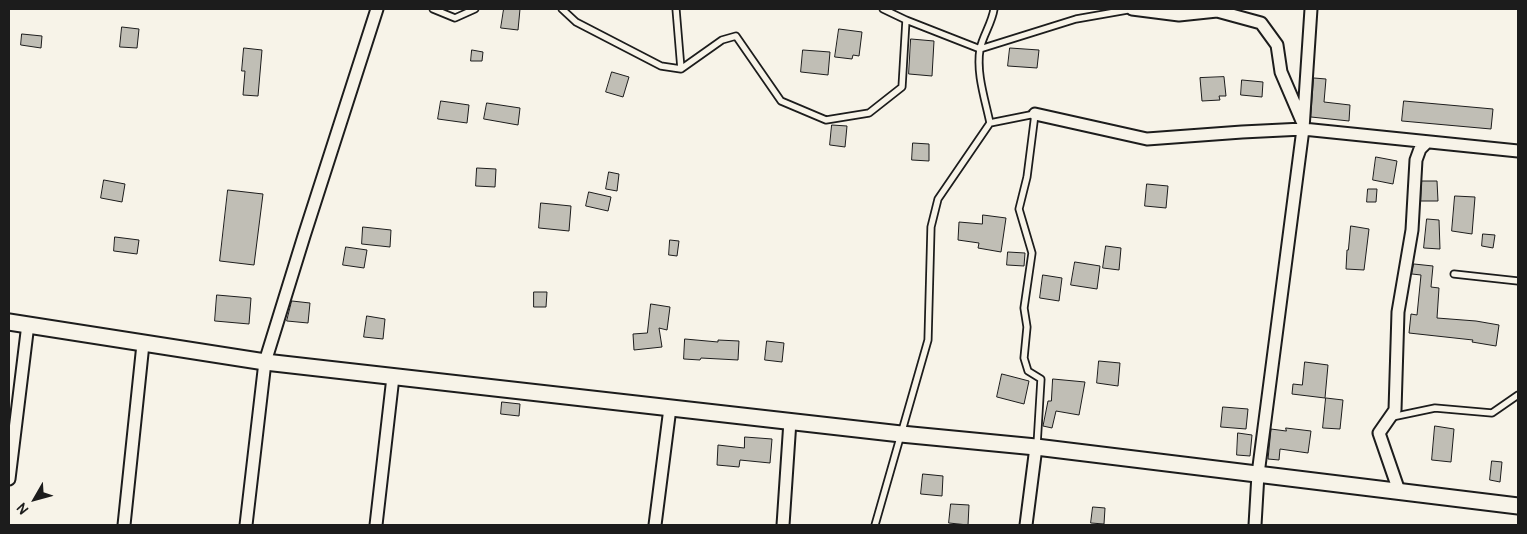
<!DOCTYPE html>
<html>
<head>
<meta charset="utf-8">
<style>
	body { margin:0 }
	#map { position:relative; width:1527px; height:534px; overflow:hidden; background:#f7f3e8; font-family:Pangolin,sans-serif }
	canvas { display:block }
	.frame { position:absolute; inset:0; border:10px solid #1c1c1c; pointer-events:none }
	.north { position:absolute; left:10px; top:474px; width:50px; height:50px; -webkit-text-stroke:4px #f7f3e8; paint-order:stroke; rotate:232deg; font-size:14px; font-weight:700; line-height:20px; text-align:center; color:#1c1c1c }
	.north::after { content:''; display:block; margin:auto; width:18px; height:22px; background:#1c1c1c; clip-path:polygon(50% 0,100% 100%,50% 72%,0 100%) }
</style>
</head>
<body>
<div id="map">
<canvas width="1527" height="534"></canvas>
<div class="frame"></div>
<div class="north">N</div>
</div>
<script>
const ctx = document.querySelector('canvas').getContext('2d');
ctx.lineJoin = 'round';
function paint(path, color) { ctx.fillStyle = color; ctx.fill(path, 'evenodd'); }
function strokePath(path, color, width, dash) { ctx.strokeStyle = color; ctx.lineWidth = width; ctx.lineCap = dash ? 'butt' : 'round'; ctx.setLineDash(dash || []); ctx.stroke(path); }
const building = new Path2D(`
	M504 9H520L518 30 501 28Z
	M122 27 139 29 137 48 120 47Z
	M839 29 862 32 859 56 853 55 852 59 835 57Z
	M22 34 42 36 41 48 21 45Z
	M911 39 934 41 932 76 909 74Z
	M244 48 262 50 258 96 243 95 245 71H242Z
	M1010 48 1039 50 1037 68 1008 66Z
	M472 50 483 52 482 61H471Z
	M803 50 830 52 828 75 801 72Z
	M612 72 629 77 623 97 606 92Z
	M1224 77 1226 96H1219L1220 100 1202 101 1200 78Z
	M1314 78 1326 79 1324 102 1350 105 1349 121 1311 117Z
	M1242 80 1263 82 1262 97 1241 95Z
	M441 101 469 105 467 123 438 119Z
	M1404 101 1493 109 1491 129 1402 121Z
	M487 103 520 108 518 125 484 119Z
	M832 125 847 126 845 147 830 145Z
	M913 143 929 144V161L912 160Z
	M1376 157 1397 161 1393 184 1373 180Z
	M477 168 496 169 495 187 476 186Z
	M609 172 619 174 617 191 606 189Z
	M104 180 125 184 122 202 101 198Z
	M1422 181H1437L1438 201H1421Z
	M1147 184 1168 186 1166 208 1145 206Z
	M1368 189H1377L1376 202H1367Z
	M228 190 263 194 254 265 220 261Z
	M589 192 611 197 608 211 586 206Z
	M1455 196 1475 197 1472 234 1452 231Z
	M541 203 571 206 569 231 539 228Z
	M983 215 1006 218 1001 252 978 248 979 243 958 240 959 222 982 224Z
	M1427 219 1439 220 1440 249 1424 248Z
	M1351 226 1369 229 1364 270 1346 269 1347 250H1348Z
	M363 227 391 230 390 247 362 244Z
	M1483 234 1495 235 1493 248 1482 246Z
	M115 237 139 240 137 254 114 251Z
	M670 240 679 241 677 256 669 255Z
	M1106 246 1121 248 1119 270 1103 268Z
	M346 247 367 250 364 268 343 265Z
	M1008 252 1025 253 1024 266 1007 265Z
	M1075 262 1100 266 1097 289 1071 285Z
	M1414 264 1433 266 1431 287 1439 288 1437 318 1476 321 1499 325 1496 346 1472 342 1473 340 1409 333 1411 314 1417 315 1421 275 1412 274Z
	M1043 275 1062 278 1059 301 1040 298Z
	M534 292H547L546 307H534Z
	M217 295 251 298 249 324 215 321Z
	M292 301 310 303 308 323 287 321Z
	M651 304 670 307 667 330 659 328 662 347 634 350 633 334 647 333Z
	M367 316 385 319 383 339 364 337Z
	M685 339 718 342V340L739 341 738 360 701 358 700 360 684 359Z
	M767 341 784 343 782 362 765 360Z
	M1099 361 1120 363 1118 386 1097 383Z
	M1305 362 1328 365 1325 398 1292 394 1293 384 1302 385Z
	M1002 374 1029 381 1024 404 997 397Z
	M1053 379 1085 382 1079 415 1056 411 1052 428 1043 426 1048 401H1051Z
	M1326 398 1343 400 1340 429 1323 428Z
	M502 402 520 404 519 416 501 414Z
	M1223 407 1248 409 1246 429 1221 427Z
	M1435 426 1454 429 1451 462 1432 460Z
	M1286 428 1311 431 1308 453 1280 449 1279 460 1268 459 1271 429 1286 431Z
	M1238 433 1252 435 1250 456 1237 455Z
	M745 437 772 439 770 463 740 460 739 467 717 465 718 445 744 448Z
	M1492 461 1502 462 1500 482 1490 480Z
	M923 474 943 476 942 496 921 494Z
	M951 504 969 505 968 525 949 523Z
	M1093 507 1105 508 1104 524 1091 523Z`);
const lane = new Path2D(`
	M433 9 455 18 475 9
	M562 9 576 22 661 66 681 69 722 40 736 36 781 101 826 120 869 113 902 87 906 20
	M676 9 681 69
	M883 9 906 20 980 49 1076 19 1133 9
	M990 123C985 99 976 73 980 49 983 35 992 23 994 9
	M1454 274 1518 281
	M1392 417 1435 408 1492 413 1518 395
	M875 525 928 340 931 227 938 199 990 123 1035 114 1027 177 1019 209 1032 253 1024 308 1027 327 1024 358 1028 371 1041 379 1037 445`);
const street = new Path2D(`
	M1132 9 1179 15 1217 11 1261 23 1277 45 1281 72 1302 121
	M1035 114 1147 139 1242 132 1303 129 1518 151
	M9 479 28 324
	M1399 491 1379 433 1395 410 1398 312 1412 230 1416 160 1420 149 1427 142
	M124 525 143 344
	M246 525 265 362 304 236 377 9
	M376 525 393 377
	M655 525 670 408
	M783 525 790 421
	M1026 525 1036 447
	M1255 525 1258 474 1303 129 1311 9`);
const secondary = new Path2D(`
	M9 322 265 362 901 434 1036 447 1518 506`);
paint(building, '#c0beb5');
strokePath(building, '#1c1c1c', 1);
strokePath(lane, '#1c1c1c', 9);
strokePath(street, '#1c1c1c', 15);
strokePath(secondary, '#1c1c1c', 19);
strokePath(lane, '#f7f3e8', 5.5);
strokePath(street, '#f7f3e8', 11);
strokePath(secondary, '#f7f3e8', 15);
</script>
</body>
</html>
